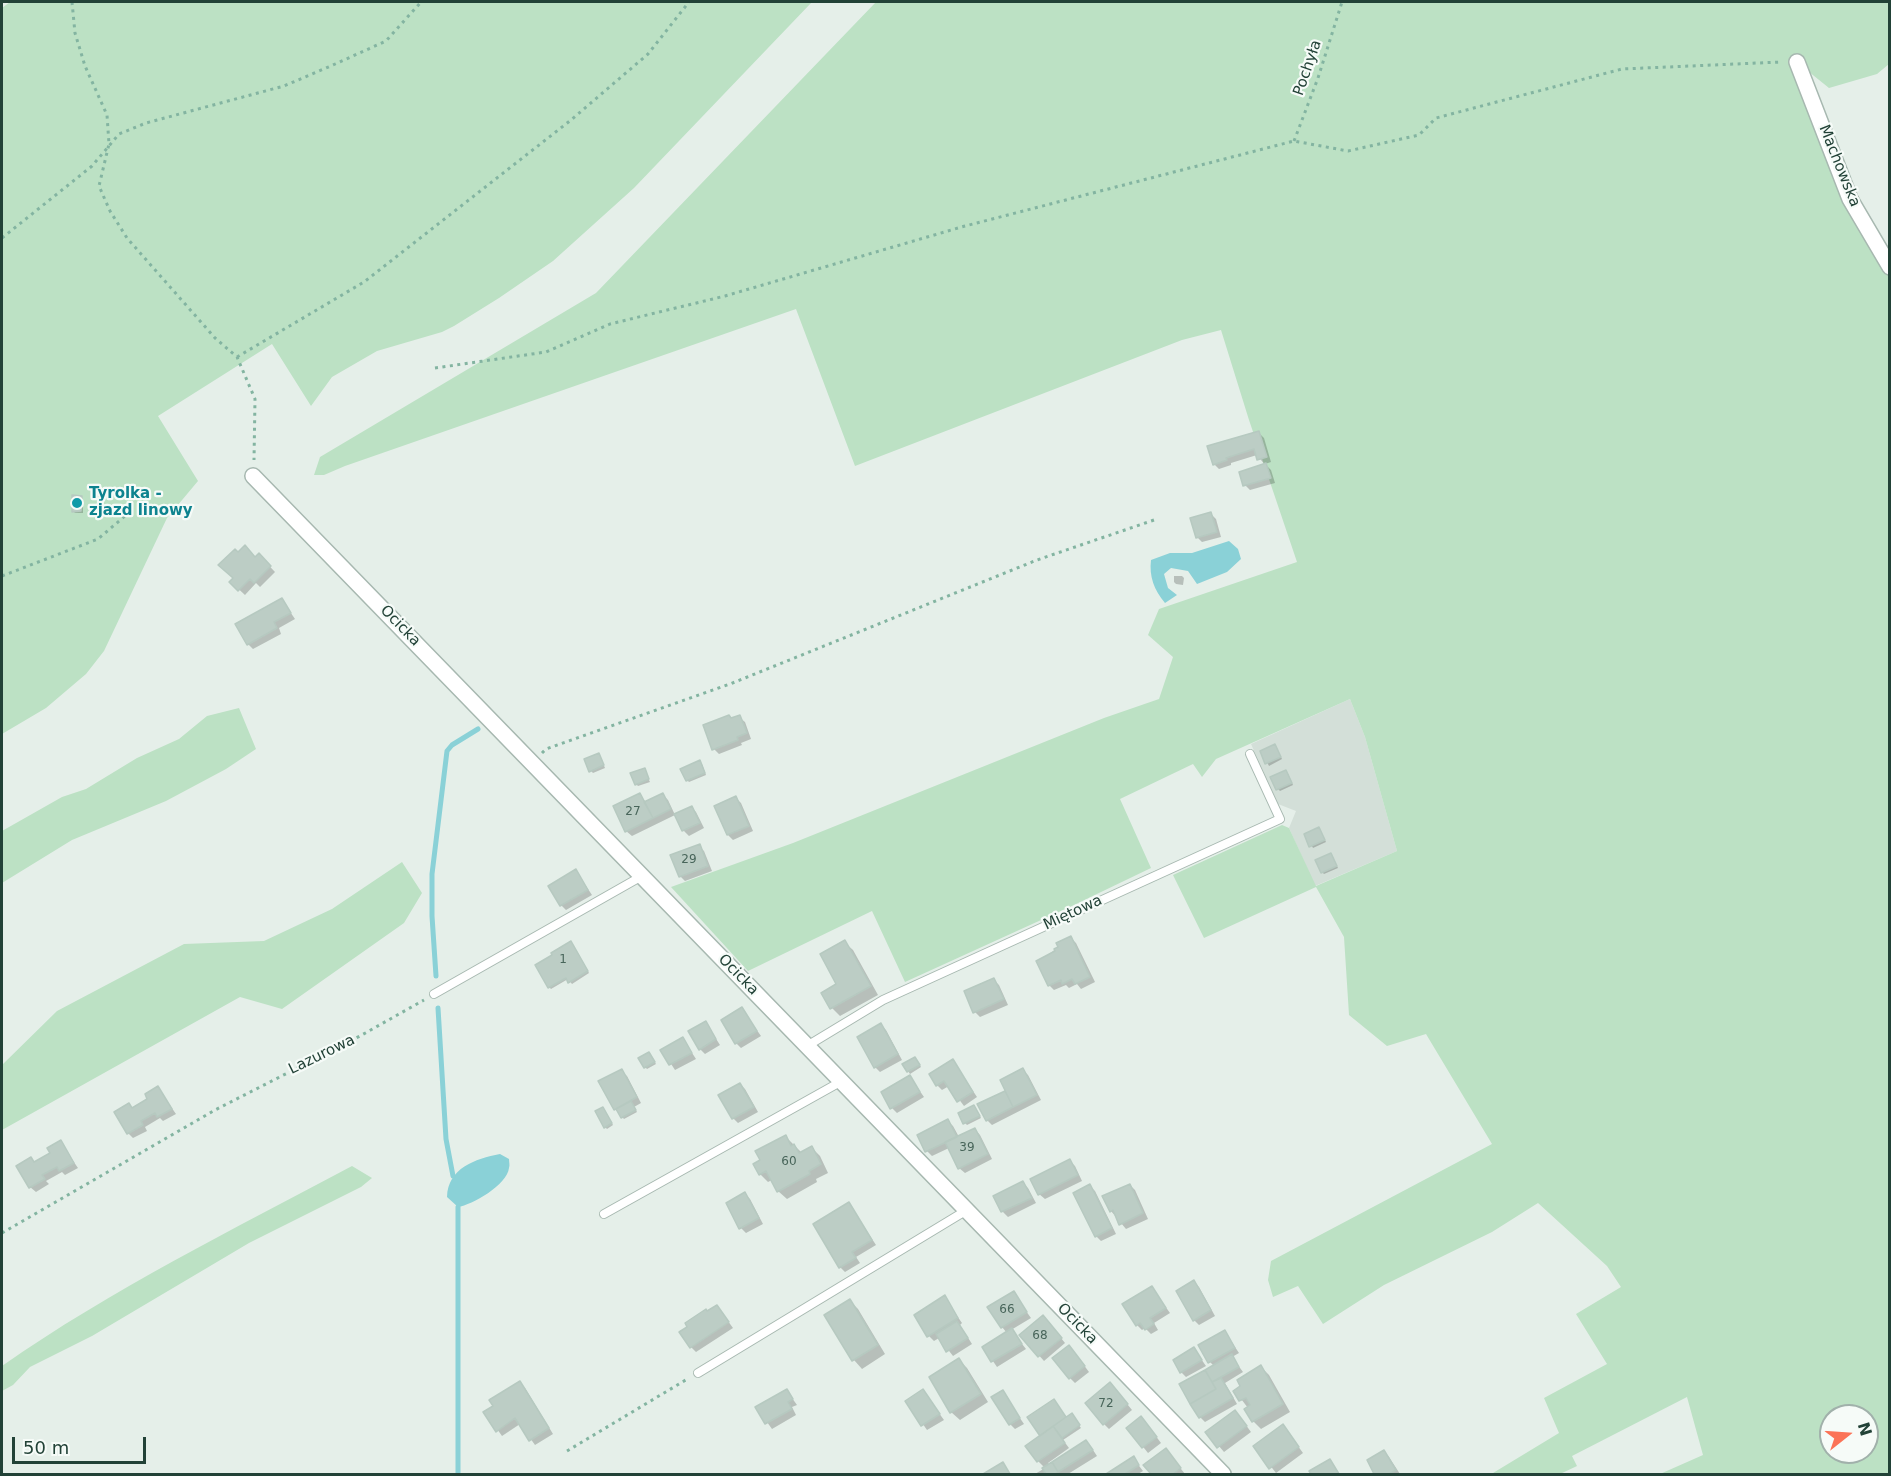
<!DOCTYPE html>
<html>
<head>
<meta charset="utf-8">
<style>
	body { margin:0 }
	#map { position:relative; width:1891px; height:1476px; overflow:hidden; background:#e5efe9; font-family:"DejaVu Sans",sans-serif }
	canvas { display:block }
	.frame { position:absolute; inset:0; border:3px solid #224237; pointer-events:none }
	.north { position:absolute; left:1819px; top:1404px; width:60px; height:60px; box-sizing:border-box; background:#f6fbf8; border:2px solid #a1b1ab; border-radius:50%; rotate:73deg; font-size:16px; font-weight:700; line-height:24px; text-align:center; color:#224237 }
	.north::after { content:''; display:block; margin:auto; width:21px; height:27px; background:#fb7357; clip-path:polygon(50% 0,100% 100%,50% 72%,0 100%) }
	.scale { position:absolute; left:12px; top:1437px; width:134px; height:27px; box-sizing:border-box; border:3px solid #224237; border-top:0; padding-left:8px; font-size:18px; line-height:21px; white-space:nowrap; color:#224237; -webkit-text-stroke:4px #f6fbf8; paint-order:stroke }
</style>
</head>
<body>
<div id="map">
<canvas width="1891" height="1476"></canvas>
<div class="frame"></div>
<div class="north">N</div>
<div class="scale">50 m</div>
</div>
<script>
const ctx = document.querySelector('canvas').getContext('2d');
ctx.lineJoin = 'round';
function paint(path, color) { ctx.fillStyle = color; ctx.fill(path, 'evenodd'); }
function strokePath(path, color, width, dash) { ctx.strokeStyle = color; ctx.lineWidth = width; ctx.lineCap = dash ? 'butt' : 'round'; ctx.setLineDash(dash || []); ctx.stroke(path); }
function write(font, color, halo, rows, align = 'center') {
  ctx.font = font + ' "DejaVu Sans",sans-serif'; ctx.lineWidth = 4.5; ctx.setLineDash([]); ctx.textBaseline = 'middle'; ctx.strokeStyle = halo; ctx.fillStyle = color; for (const [text, x, y, turn = 0] of rows) {
    ctx.save(); ctx.translate(x, y); ctx.rotate((+turn || 0) * Math.PI / 180); ctx.textAlign = isNaN(turn) ? turn : align; if (halo) ctx.strokeText(text, 0, 0); ctx.fillText(text, 0, 0); ctx.restore();
  }
}
const built = new Path2D(`
	M1350 699 1365 737 1397 851 1315 886 1289 828 1296 811 1278 804 1251 744Z`);
const green = new Path2D(`
	M10 2H812L634 188 553 261 499 298 454 326 442 332 377 351 332 377 311 406 272 344 158 416 198 481 167 518 104 651 86 674 46 708 2 734V8Z
	M876 2H1889V64L1877 74 1829 88 1798 63 1843 179 1889 267V1474H1660L1703 1455 1687 1397 1572 1456 1577 1466 1560 1474H1494L1493 1473 1559 1433 1544 1398 1607 1364 1576 1314 1621 1287 1607 1266 1538 1203 1492 1232 1384 1285 1323 1324 1298 1286 1273 1297 1268 1280 1271 1261 1492 1144 1426 1034 1387 1046 1349 1015 1344 937 1316 887 1204 938 1173 875 1282 825 1289 828 1316 886 1397 851 1365 737 1350 699 1216 759 1202 777 1193 764 1120 799 1151 868 1074 905 905 982 872 911 748 971 671 887 793 843 1104 718 1159 699 1173 657 1148 635 1159 609 1297 562 1249 420 1221 330 1182 340 855 466 796 309 345 466 324 475H314L320 457 596 293ZM1831 1416H1867V1452H1831Z
	M239 708 256 749 226 769 166 801 72 840 2 883V831L62 797 86 789 137 758 179 739 207 716Z
	M402 862 422 893 404 923 282 1009 240 997 2 1130V1065L57 1011 184 944 264 941 332 909Z
	M352 1166 372 1178 361 1187 249 1243 92 1336 30 1367 13 1385 2 1391V1366C112 1289 234 1229 352 1166Z`);
const water = new Path2D(`
	M1229 541 1238 549 1241 559 1227 572 1197 584 1188 571 1171 568 1164 574 1168 588 1177 595 1165 603C1154 590 1149 576 1151 560L1170 553H1192Z
	M500 1154 509 1159C509 1162 510 1165 509 1168 507 1185 472 1205 458 1207L447 1197C448 1168 475 1159 500 1154Z`);
const shadow = new Path2D(`
	M1259 433 1264 438 1271 462 1265 464 1271 470 1275 483 1250 490 1245 485 1265 465 1257 455 1231 463V465L1219 469 1214 464Z
	M81 497 83 499V513H75L73 511Z
	M1211 514 1216 519 1221 537 1202 542 1197 537Z
	M259 555 275 572 260 587 256 583 245 595 231 582Z
	M1174 576H1182L1184 578 1183 585 1176 584 1174 582Z
	M282 600 295 619 279 628 281 634 253 649 248 644Z
	M739 717 745 722 751 739 741 743 742 745 719 754 714 749 732 720Z
	M1275 746 1282 759 1269 766 1262 752Z
	M599 754 605 768 593 773 591 771Z
	M702 764 706 775 689 782 687 780Z
	M644 770 650 782 638 786 636 784Z
	M1288 774 1293 785 1280 791 1278 789Z
	M640 795 646 803 663 795 668 800 675 815 632 836 626 831Z
	M736 798 741 803 753 831 733 840 728 835 716 806Z
	M691 807 696 812 704 828 689 836 684 831 676 815Z
	M1319 829 1326 842 1313 848 1306 835Z
	M699 846 704 851 712 871 685 881 680 876Z
	M1332 857 1338 868 1324 874 1322 872Z
	M576 871 592 895 566 910 561 905Z
	M1071 938 1076 943 1095 982 1081 989 1077 984 1069 988 1066 985 1054 990 1049 985 1038 962Z
	M844 942 853 950 878 995 840 1016 832 1008 823 993 838 985Z
	M572 945 589 973 572 984 568 979 551 989 549 987Z
	M994 980 999 985 1008 1005 980 1017 975 1012Z
	M742 1009 761 1036 741 1048 736 1043Z
	M706 1023 720 1045 705 1054 700 1049Z
	M881 1025 886 1030 902 1060 880 1072 875 1067Z
	M683 1039 696 1059 675 1070 662 1050Z
	M649 1054 656 1064 647 1069 645 1067Z
	M917 1060 921 1067 910 1074 904 1065Z
	M953 1061 977 1097 964 1106 949 1086 942 1090 937 1085Z
	M1023 1070 1028 1075 1041 1100 992 1125 987 1120 979 1105 1007 1091Z
	M621 1071 627 1076 641 1103 634 1107 637 1112 624 1119 615 1109Z
	M910 1077 924 1097 897 1113 892 1108Z
	M740 1084 745 1089 758 1112 738 1123 733 1118Z
	M158 1088 176 1114 163 1121 160 1118 145 1127 147 1131 133 1138 128 1133 133 1109 150 1100Z
	M603 1109 613 1125 607 1129 605 1127Z
	M976 1109 981 1118 967 1125 965 1123Z
	M948 1121 953 1126 959 1137 975 1129 980 1135 992 1159 965 1173 959 1168 949 1148 932 1156 927 1151Z
	M786 1137 802 1153 812 1148 820 1156 828 1173 816 1179 817 1182 787 1199 778 1191 772 1180 768 1182 760 1174 762 1161Z
	M60 1142 78 1168 65 1175 62 1172 46 1181 49 1184 36 1192 30 1187 31 1159 35 1163 52 1153Z
	M1070 1161 1075 1166 1082 1181 1045 1199 1039 1194Z
	M1023 1183 1028 1188 1036 1203 1008 1217 1003 1212 995 1196Z
	M1130 1185 1135 1190 1148 1219 1126 1229 1111 1211Z
	M1090 1186 1095 1191 1116 1234 1101 1241 1096 1236Z
	M745 1194 750 1199 763 1224 746 1233 741 1228Z
	M849 1204 876 1245 856 1257 860 1263 845 1272 840 1267Z
	M1194 1282 1199 1287 1215 1316 1199 1325 1194 1320Z
	M1152 1288 1170 1313 1154 1323 1158 1330 1151 1334 1145 1328 1142 1330 1137 1325Z
	M1013 1293 1031 1318 1011 1330 1026 1349 997 1367 984 1348 1007 1333 1002 1327Z
	M944 1297 962 1323 960 1325 972 1344 953 1356 939 1338 934 1341 929 1336Z
	M850 1301 858 1309 885 1354 862 1369 854 1360 826 1316Z
	M717 1306 733 1328 696 1352 691 1347 708 1312Z
	M1048 1322 1065 1343 1044 1361 1021 1335Z
	M1225 1332 1239 1353 1232 1357 1243 1372 1225 1383 1237 1404 1205 1422 1200 1417 1181 1385 1214 1366 1210 1362Z
	M1194 1349 1206 1366 1186 1377 1181 1372Z
	M1074 1352 1089 1372 1075 1383 1070 1378Z
	M959 1360 967 1368 988 1402 960 1420 951 1412Z
	M1261 1367 1269 1375 1290 1412 1261 1429 1253 1421 1248 1408 1235 1391Z
	M520 1383 525 1388 553 1434 535 1445 520 1424 502 1436 485 1412 495 1406Z
	M1115 1389 1132 1410 1109 1429 1104 1424Z
	M787 1391 797 1405 792 1407 796 1415 772 1429 757 1408Z
	M923 1391 944 1420 927 1430 907 1401Z
	M1002 1392 1024 1424 1015 1429 1010 1424Z
	M1054 1401 1067 1418 1073 1417 1081 1428 1063 1440 1069 1448 1048 1463 1049 1465 1091 1447 1097 1456 1068 1474H1035L1045 1468 1038 1461 1042 1436Z
	M1240 1417 1251 1432 1224 1452 1207 1432Z
	M1146 1423 1161 1443 1148 1453 1128 1428Z
	M1287 1431 1303 1453 1276 1473 1255 1446Z
	M1384 1452 1389 1457 1400 1474H1376L1369 1461Z
	M1170 1455 1185 1474H1152L1145 1465Z
	M1133 1458 1143 1471 1138 1474H1109Z
	M1330 1461 1340 1474H1313L1311 1472Z`);
const stream = new Path2D(`
	M436 976 432 916V874L447 751 452 745 478 729
	M438 1008 446 1139 453 1176
	M458 1207V1474`);
const building = new Path2D(`
	M1259 431 1267 457 1257 460 1254 449 1226 458 1227 460 1213 465 1207 446Z
	M1266 463 1271 478 1243 486 1239 472Z
	M72 495 82 496 81 511 72 512Z
	M1211 512 1217 532 1196 538 1190 518Z
	M245 545 255 557 259 553 271 566 254 583 250 579 238 591 229 582 233 578 218 565 235 549 238 552Z
	M282 598 291 613 274 622 277 628 247 645 235 624Z
	M729 715 731 718 740 715 747 733 737 737 738 740 712 750 703 725Z
	M1275 744 1281 757 1265 764 1260 751Z
	M599 753 604 765 589 772 584 759Z
	M700 760 705 773 686 781 680 769Z
	M645 768 649 779 635 785 630 773Z
	M1286 770 1292 783 1276 790 1270 777Z
	M640 793 653 818 625 832 613 806Z
	M663 793 671 809 653 818 644 802Z
	M736 796 749 826 727 835 714 806Z
	M692 806 700 823 682 831 674 814Z
	M1319 827 1325 840 1309 847 1304 834Z
	M700 844 708 866 679 877 670 855Z
	M1331 853 1337 866 1321 873 1315 860Z
	M576 869 588 890 560 906 548 886Z
	M1071 936 1090 977 1075 984 1072 979 1062 984 1061 980 1048 986 1036 961 1055 951 1054 949 1058 947 1056 943Z
	M845 940 871 986 830 1009 821 993 836 984 820 954Z
	M571 941 588 971 568 983 566 978 548 988 535 965 552 955 551 953Z
	M994 978 1004 999 973 1013 964 991Z
	M742 1007 757 1031 735 1044 721 1020Z
	M706 1021 716 1039 699 1050 688 1031Z
	M881 1023 898 1054 874 1068 857 1037Z
	M683 1037 692 1053 669 1065 660 1050Z
	M649 1052 655 1062 644 1068 638 1058Z
	M915 1057 920 1065 907 1072 902 1064Z
	M953 1059 973 1092 957 1102 944 1081 936 1086 929 1074Z
	M1023 1068 1037 1095 1013 1107 1000 1080Z
	M622 1069 637 1097 614 1110 598 1081Z
	M910 1075 920 1092 890 1109 881 1092Z
	M740 1083 754 1107 732 1119 718 1095Z
	M158 1086 172 1109 157 1117 155 1113 141 1121 143 1125 127 1134 114 1112 129 1103 132 1108 147 1099 145 1094Z
	M1005 1091 1013 1107 986 1121 977 1104Z
	M631 1101 636 1110 621 1118 616 1109Z
	M974 1105 980 1116 963 1124 958 1113Z
	M603 1107 612 1123 604 1128 595 1111Z
	M948 1119 957 1137 925 1152 917 1135Z
	M975 1128 988 1154 958 1169 945 1142Z
	M786 1135 791 1146 794 1144 799 1153 812 1146 821 1164 809 1171 810 1174 777 1192 766 1171 759 1175 753 1164 760 1160 755 1151Z
	M61 1140 74 1163 59 1171 57 1167 42 1175 45 1179 29 1188 16 1166 31 1157 34 1162 50 1153 47 1148Z
	M1070 1159 1078 1175 1038 1195 1030 1179Z
	M1023 1181 1032 1198 1001 1212 993 1196Z
	M1090 1184 1112 1228 1095 1237 1073 1193Z
	M1130 1184 1143 1213 1119 1225 1113 1210 1110 1212 1102 1196Z
	M745 1192 759 1218 739 1229 726 1203Z
	M849 1202 872 1240 852 1252 856 1258 839 1268 813 1224Z
	M1194 1280 1211 1310 1193 1321 1176 1291Z
	M1152 1286 1166 1308 1150 1318 1154 1324 1145 1330 1140 1323 1136 1326 1122 1304Z
	M1014 1291 1027 1312 1001 1328 987 1307Z
	M945 1295 958 1318 927 1337 914 1315Z
	M850 1299 878 1345 852 1361 824 1315Z
	M717 1305 729 1322 690 1348 679 1332 687 1327 685 1323 706 1309 707 1311Z
	M1043 1315 1062 1338 1038 1357 1019 1335Z
	M957 1321 968 1338 946 1352 936 1334Z
	M1012 1328 1022 1344 991 1362 982 1347Z
	M1225 1330 1235 1348 1208 1363 1198 1345Z
	M1069 1345 1085 1366 1069 1379 1052 1358Z
	M1194 1347 1202 1360 1180 1373 1173 1360Z
	M1232 1354 1239 1367 1212 1382 1205 1370Z
	M959 1358 981 1394 950 1413 929 1377Z
	M1261 1365 1283 1404 1252 1422 1244 1409 1250 1405 1246 1398 1239 1401 1233 1391 1240 1386 1237 1380Z
	M1205 1370 1216 1389 1190 1404 1179 1384Z
	M1221 1378 1233 1398 1199 1418 1190 1404 1216 1389 1212 1382Z
	M520 1381 549 1428 529 1441 515 1418 496 1432 483 1412 493 1406 489 1400Z
	M1110 1382 1128 1404 1103 1425 1085 1403Z
	M787 1389 793 1399 788 1402 792 1409 765 1424 755 1407Z
	M923 1389 940 1414 921 1426 905 1401Z
	M1003 1390 1020 1418 1009 1425 991 1397Z
	M1054 1399 1066 1417 1040 1436 1027 1417Z
	M1235 1410 1247 1426 1217 1448 1205 1432Z
	M1072 1413 1080 1425 1062 1438 1053 1426Z
	M1141 1416 1157 1437 1142 1448 1126 1428Z
	M1283 1424 1299 1447 1269 1469 1253 1446Z
	M1053 1426 1065 1443 1037 1462 1025 1446Z
	M1086 1440 1093 1450 1058 1472 1052 1462Z
	M1166 1448 1181 1468 1173 1474H1151L1143 1465Z
	M1384 1450 1396 1470 1389 1474H1374L1367 1460Z
	M1134 1456 1139 1465 1125 1474H1106Z
	M1330 1459 1339 1474H1311L1309 1471Z
	M1003 1462 1010 1474H983Z
	M1052 1462 1058 1472 1055 1474H1046L1042 1468Z`);
const path = new Path2D(`
	M72 2 75 33 85 66 107 115 109 144 99 186 110 211 127 238 215 338 237 357 255 399 254 460
	M1294 141 1318 78 1342 2
	M2 238 92 166 119 134 146 123 284 86 333 65 386 41 421 2
	M237 357 364 282 571 120 648 54 689 2
	M435 368 546 352 610 324 725 296 965 226 1294 141 1348 151 1419 135 1436 118 1622 69 1781 62
	M2 576 98 539 125 516
	M542 753 546 749 730 684 1037 560 1157 519
	M2 1233 215 1110 360 1036 424 1000
	M567 1451 689 1378`);
const lane = new Path2D(`
	M434 994 642 876
	M807 1046 883 1000 1280 819 1250 754
	M604 1214 842 1081
	M698 1373 967 1210`);
const street = new Path2D(`
	M1797 62 1850 199 1890 267
	M253 476 1223 1474`);
const markers = [
	[77,503,6,"#0f9aa8"]
];
const numberNames = [
	["27",633,812],
	["29",689,860],
	["1",563,960],
	["39",967,1148],
	["60",789,1162],
	["66",1007,1310],
	["68",1040,1336],
	["72",1106,1404]
];
const streetNames = [
	["Pochyła",1308,68,-71],
	["Machowska",1839,166,68],
	["Ocicka",400,626,46],
	["Miętowa",1073,913,-25],
	["Ocicka",738,975,46],
	["Lazurowa",322,1055,-26],
	["Ocicka",1077,1324,46]
];
const cultureNames = [
	["Tyrolka -",89,494],
	["zjazd linowy",89,511]
];
paint(built, '#d3dfd8');
paint(green, '#bce1c4');
paint(water, '#8ad1d7');
paint(shadow, '#0003');
strokePath(stream, '#8ad1d7', 5);
paint(building, '#bccdc5');
strokePath(building, '#b6c9c0', 1.5);
strokePath(lane, '#a7b8b0', 10);
strokePath(street, '#a7b8b0', 18);
strokePath(path, '#83b4a1', 3, [3, 4.5]);
strokePath(lane, '#fff', 8);
strokePath(street, '#fff', 15);
for (const [x, y, r, color] of markers) { const dot = new Path2D(); dot.arc(x, y, r, 0, 2 * Math.PI); ctx.fillStyle = color; ctx.fill(dot); strokePath(dot, '#f6fbf8', 2); }
write('12px', '#48655a', null, numberNames);
write('15px', '#224237', '#f6fbf8', streetNames);
write('bold 15px', '#0d838f', '#f6fbf8', cultureNames, 'left');
</script>
</body>
</html>
